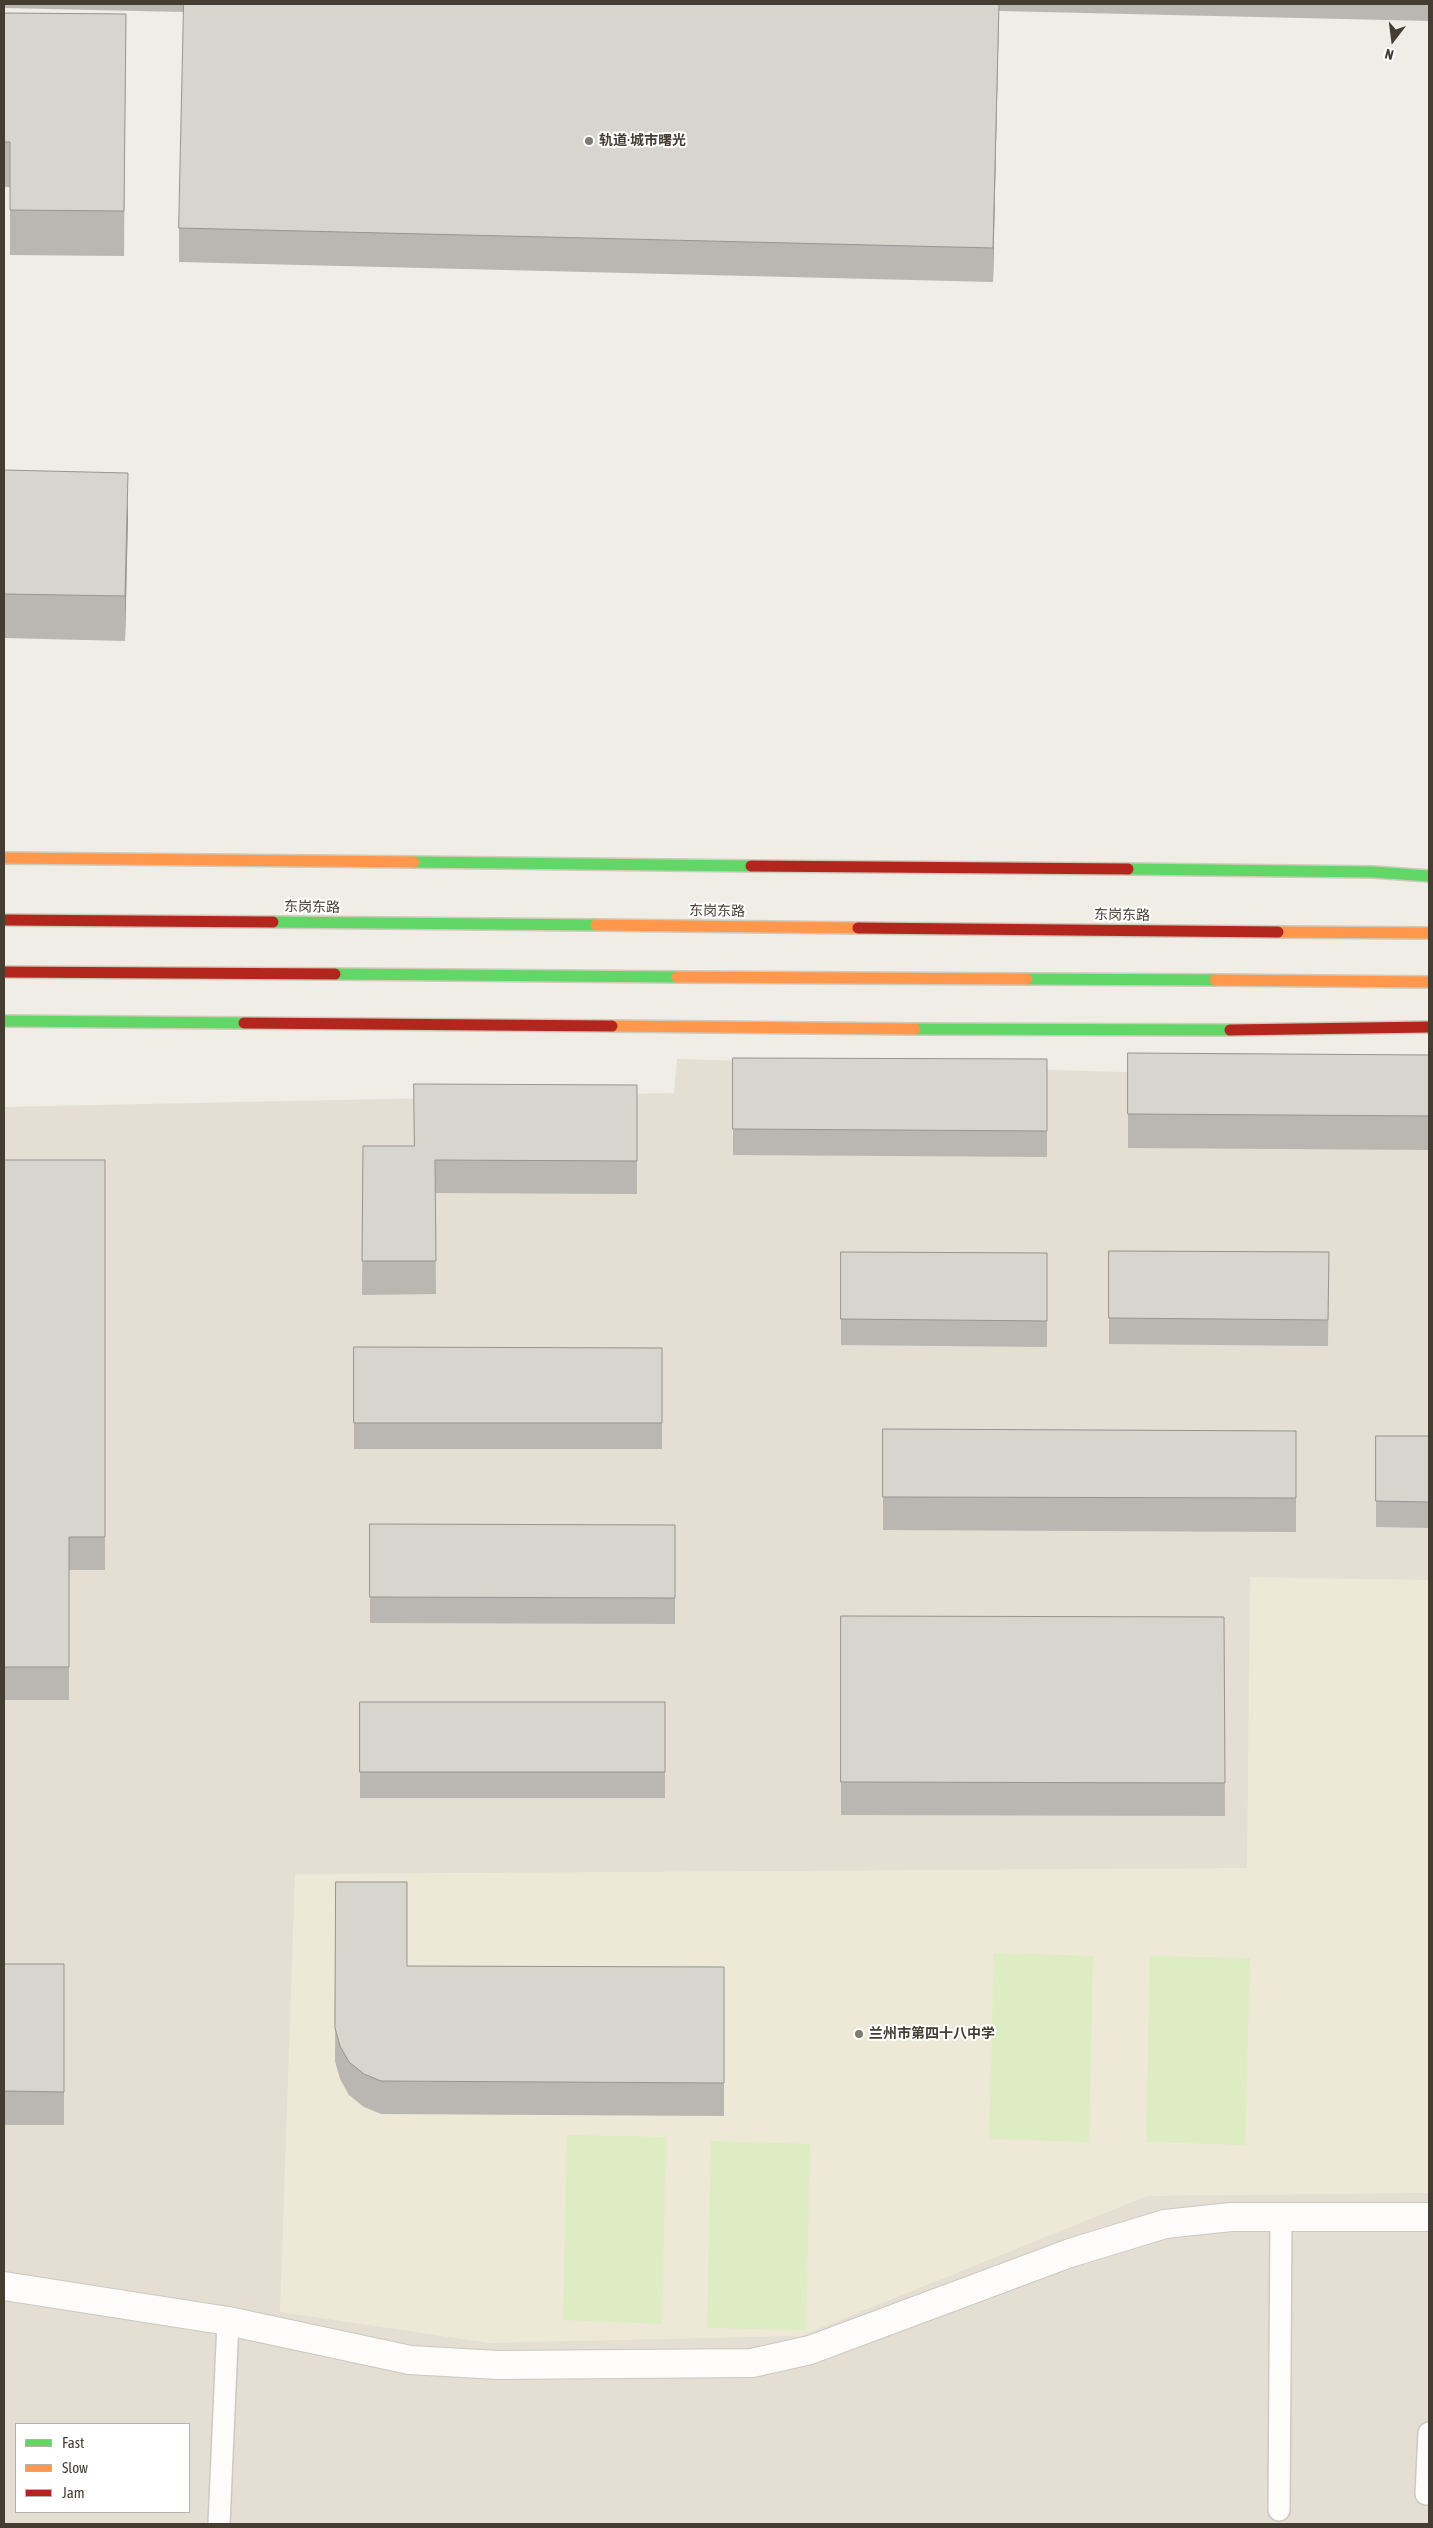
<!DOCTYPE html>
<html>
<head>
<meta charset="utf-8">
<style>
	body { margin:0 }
	#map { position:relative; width:1433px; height:2528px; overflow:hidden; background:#efede6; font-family:"Asap Condensed",sans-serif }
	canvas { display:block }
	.frame { position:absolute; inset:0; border:5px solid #453d32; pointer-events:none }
	.legend { position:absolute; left:15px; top:2423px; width:175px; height:90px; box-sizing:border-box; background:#fff; border:1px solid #b5b1ad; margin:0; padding:6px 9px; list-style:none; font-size:15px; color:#453d32 }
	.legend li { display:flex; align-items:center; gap:10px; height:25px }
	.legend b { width:25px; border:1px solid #b5b1ad }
	.north { position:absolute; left:1368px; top:15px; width:50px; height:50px; -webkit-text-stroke:4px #fff; paint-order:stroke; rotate:195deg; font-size:14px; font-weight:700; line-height:20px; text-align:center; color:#453d32 }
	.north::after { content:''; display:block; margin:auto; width:18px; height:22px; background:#453d32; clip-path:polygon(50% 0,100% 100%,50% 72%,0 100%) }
</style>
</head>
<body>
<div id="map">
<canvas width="1433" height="2528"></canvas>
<div class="frame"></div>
<ul class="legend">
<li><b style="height:6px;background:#63d668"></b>Fast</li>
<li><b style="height:6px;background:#ff974d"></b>Slow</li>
<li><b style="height:6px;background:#b3261e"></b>Jam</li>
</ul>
<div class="north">N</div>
</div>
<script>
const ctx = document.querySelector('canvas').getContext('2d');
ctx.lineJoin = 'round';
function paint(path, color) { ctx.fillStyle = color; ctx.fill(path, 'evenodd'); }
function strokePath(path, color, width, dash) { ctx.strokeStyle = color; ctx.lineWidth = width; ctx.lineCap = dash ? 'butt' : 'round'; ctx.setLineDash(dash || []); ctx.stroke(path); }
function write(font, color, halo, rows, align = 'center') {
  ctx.font = font + ' "Asap Condensed","Noto Sans SC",sans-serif'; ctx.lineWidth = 4; ctx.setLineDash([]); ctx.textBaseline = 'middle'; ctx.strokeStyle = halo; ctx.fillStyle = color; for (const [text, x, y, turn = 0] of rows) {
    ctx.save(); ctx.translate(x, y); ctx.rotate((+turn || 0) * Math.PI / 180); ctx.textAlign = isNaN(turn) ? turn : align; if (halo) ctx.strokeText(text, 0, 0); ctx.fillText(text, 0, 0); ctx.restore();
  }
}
const residential = new Path2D(`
	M677 1059 1429 1081V2524H4V1107L674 1093ZM16 2424H189V2512H16Z`);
const education = new Path2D(`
	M1250 1577 1429 1580V2193L1147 2196 801 2336 489 2343 280 2312 295 1874 1247 1868Z`);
const green = new Path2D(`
	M994 1953 1093 1956 1089 2142 989 2139Z
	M1150 1956 1250 1958 1245 2145 1146 2142Z
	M567 2135 666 2137 662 2324 563 2320Z
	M711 2141 810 2144 806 2330 707 2328Z`);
const lane = new Path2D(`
	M1426 2494 1429 2433
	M1279 2510 1281 2217
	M219 2524 228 2321`);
const street = new Path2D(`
	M4 2286 228 2321 410 2360 498 2365 752 2363 810 2350 1070 2253 1165 2224 1231 2217H1429`);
const fast = new Path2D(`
	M414 862 751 866
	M1128 869 1373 872 1429 876
	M273 922 596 925
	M335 974 677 977
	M1027 979 1215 980
	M4 1021 244 1023
	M915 1029 1230 1030`);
const slow = new Path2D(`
	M4 858 414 862
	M596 925 858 928
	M1278 932 1429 933
	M677 977 1027 979
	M1215 980 1429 982
	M612 1026 915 1029`);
const jam = new Path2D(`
	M751 866 1128 869
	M4 920 273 922
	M858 928 1278 932
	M4 972 335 974
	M244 1023 612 1026
	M1230 1030 1429 1027`);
const wall = new Path2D(`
	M4 4H1429V21L999 11 993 282 179 262V228L184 12 4 8Z
	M4 13 126 14 124 256 10 255V187H4Z
	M4 470 128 517 125 641 4 638Z
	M1128 1053 1429 1055V1150L1128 1148Z
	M733 1058 1047 1059V1157L733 1155Z
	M637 1085V1194L435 1193 436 1294 362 1295 363 1146H414Z
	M4 1160H105V1570H69V1700H4Z
	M1109 1251 1329 1252 1328 1346 1109 1344Z
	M841 1252 1047 1253V1347L841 1345Z
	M354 1347 662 1348V1449H354Z
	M883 1429 1296 1431V1532L883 1530Z
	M1376 1436H1429V1528L1376 1527Z
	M370 1524 675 1525V1624L370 1623Z
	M841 1616 1224 1617 1225 1816 841 1815Z
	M360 1702H665V1798H360Z
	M336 1882 407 1966 724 1967V2116L381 2114 364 2107 349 2095 340 2079 335 2061Z
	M4 1964H64V2125H4Z`);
const shadedWall = new Path2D(`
	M999 4 993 282V248Z
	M128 473V517L125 641V596Z`);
const building = new Path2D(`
	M184 4H999L993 248 179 228Z
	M4 13 126 14 124 211 10 210V142H4Z
	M4 470 128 473 125 596 4 594Z
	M1128 1053 1429 1055V1116L1128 1114Z
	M733 1058 1047 1059V1131L733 1129Z
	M414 1084 637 1085V1161L435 1160 436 1261H362L363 1146H414Z
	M4 1160H105V1537H69V1667H4Z
	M1109 1251 1329 1252 1328 1320 1109 1318Z
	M841 1252 1047 1253V1321L841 1319Z
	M354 1347 662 1348V1423H354Z
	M883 1429 1296 1431V1498L883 1497Z
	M1376 1436H1429V1502L1376 1501Z
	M370 1524 675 1525V1598L370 1597Z
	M841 1616 1224 1617 1225 1783 841 1782Z
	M360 1702H665V1772H360Z
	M336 1882H407V1966L724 1967V2083L381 2081 364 2074 349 2062 340 2046 335 2028Z
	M4 1964H64V2092L4 2091Z`);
const markers = [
	[589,141,5,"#807b71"],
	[859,2034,5,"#807b71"]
];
const poiNames = [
	["轨道·城市曙光",599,141],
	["兰州市第四十八中学",869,2034]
];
const streetNames = [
	["东岗东路",312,907,1],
	["东岗东路",717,911,1],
	["东岗东路",1122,915,1]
];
paint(residential, '#e4ded3');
paint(education, '#eee8d7');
paint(green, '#ddecc3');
strokePath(lane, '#cbc9c2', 24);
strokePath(street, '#cbc9c2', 30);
strokePath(fast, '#cfcabc', 14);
strokePath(slow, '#cfcabc', 14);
strokePath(jam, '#cfcabc', 14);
strokePath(lane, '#fdfcfb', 21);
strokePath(street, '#fdfcfb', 28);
strokePath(fast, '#63d668', 11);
strokePath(slow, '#ff974d', 11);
strokePath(jam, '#b3261e', 11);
paint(wall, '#bab7b2');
paint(shadedWall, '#979591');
paint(building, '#d8d5cf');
strokePath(building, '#979591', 1);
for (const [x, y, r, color] of markers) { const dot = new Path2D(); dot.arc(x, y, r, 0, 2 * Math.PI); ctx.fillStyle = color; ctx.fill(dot); strokePath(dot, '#fff', 2); }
write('bold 14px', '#453d32', '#fff', poiNames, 'left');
write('14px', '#453d32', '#fff', streetNames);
</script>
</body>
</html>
